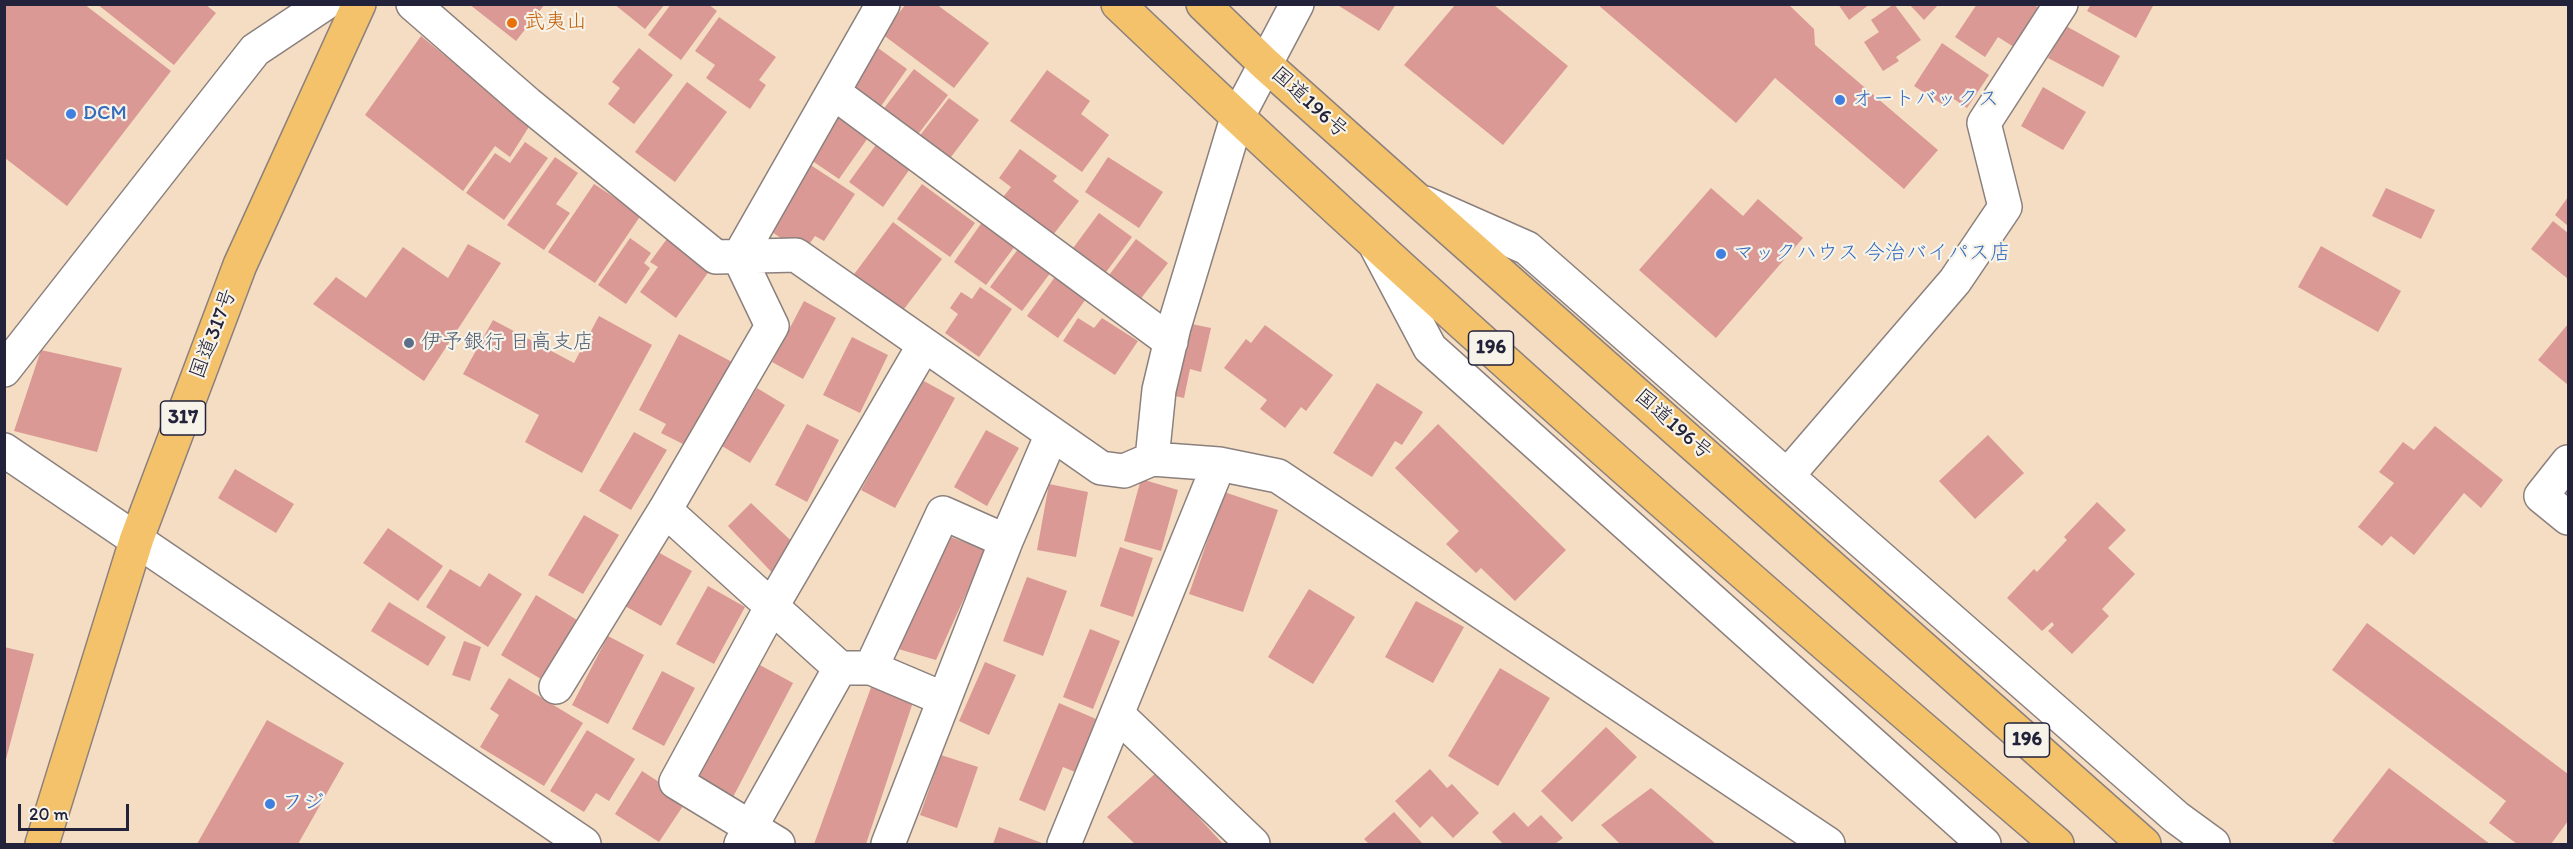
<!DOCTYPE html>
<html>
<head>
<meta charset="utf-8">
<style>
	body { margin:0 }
	#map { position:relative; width:2573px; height:849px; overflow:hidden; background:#f4ddc2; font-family:Itim,sans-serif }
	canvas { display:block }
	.frame { position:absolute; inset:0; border:6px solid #22223b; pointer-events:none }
	.scale { position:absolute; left:18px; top:804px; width:111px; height:27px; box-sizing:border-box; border:3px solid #22223b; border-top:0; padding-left:8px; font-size:18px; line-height:21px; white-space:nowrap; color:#22223b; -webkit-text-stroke:4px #f7f3e8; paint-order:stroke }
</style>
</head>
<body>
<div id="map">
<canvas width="2573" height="849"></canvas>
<div class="frame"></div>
<div class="scale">20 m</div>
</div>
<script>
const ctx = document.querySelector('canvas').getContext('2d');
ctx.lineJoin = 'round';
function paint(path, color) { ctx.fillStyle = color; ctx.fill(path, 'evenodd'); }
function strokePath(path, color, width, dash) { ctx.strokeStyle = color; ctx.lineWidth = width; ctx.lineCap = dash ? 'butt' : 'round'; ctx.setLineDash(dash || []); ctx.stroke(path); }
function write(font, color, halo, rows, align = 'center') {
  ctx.font = font + ' Itim,"Klee One",sans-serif'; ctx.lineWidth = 4.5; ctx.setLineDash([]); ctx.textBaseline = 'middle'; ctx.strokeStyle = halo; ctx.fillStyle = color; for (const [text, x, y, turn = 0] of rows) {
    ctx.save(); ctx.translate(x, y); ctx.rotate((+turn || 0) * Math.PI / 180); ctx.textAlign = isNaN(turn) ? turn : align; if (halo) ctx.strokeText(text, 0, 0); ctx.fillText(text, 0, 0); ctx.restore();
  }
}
const building = new Path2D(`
	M5 4H84L171 71 67 206 5 158Z
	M97 4H205L216 13 174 65Z
	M469 4H545L516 41Z
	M614 4H665L645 29Z
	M671 4H708L717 11 681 60 648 35Z
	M906 4H936L989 43 954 88 882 34Z
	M1336 4H1396L1379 31Z
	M1597 4H1788L1814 29 1815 45 1938 150 1904 189 1775 78 1736 123Z
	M1838 4H1870L1849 20Z
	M1894 4 1921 40 1896 57 1899 61 1883 71 1864 42 1879 32 1871 20Z
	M1909 4H1939L1924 20Z
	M1977 4H2033L2043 11 2017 49 1998 37 1985 57 1955 37Z
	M2091 4H2154L2136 38 2087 11Z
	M1455 5H1494L1568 66 1503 145 1404 65Z
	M719 17 776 57 759 80 766 85 750 109 706 78 715 65 695 51Z
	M2066 26 2120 56 2103 87 2048 58Z
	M421 36 530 125 510 157 495 146 463 191 365 115Z
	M1942 43 1989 75 1967 108 1951 97 1945 106 1914 86Z
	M874 45 907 69 879 109 845 85Z
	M639 48 673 75 634 124 608 104 620 88 612 82Z
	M914 69 948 95 916 137 882 111Z
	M1047 70 1090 101 1081 114 1109 135 1082 172 1010 121Z
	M687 82 727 112 675 182 635 152Z
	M2043 87 2086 112 2063 150 2021 126Z
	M949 98 979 120 948 161 918 138Z
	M836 111 870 135 839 179 805 156Z
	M525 142 548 158 504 220 466 193 495 153 510 163Z
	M878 142 912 166 883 207 849 182Z
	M1020 149 1057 176 1053 181 1079 201 1050 239 1000 201 1011 187 999 178Z
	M555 157 578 173 556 204 570 213 544 250 507 225Z
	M1108 157 1163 192 1139 228 1085 192Z
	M809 164 855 194 824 241 815 236 803 253 766 228Z
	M594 184 641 215 595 283 548 252Z
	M922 184 975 223 950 257 897 219Z
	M1711 188 1743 216 1758 199 1803 238 1716 338 1639 270Z
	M2386 188 2435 210 2421 239 2372 216Z
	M2568 197V226L2555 215Z
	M1099 213 1132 237 1101 279 1068 255Z
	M985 218 1018 242 986 285 954 262Z
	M2553 221 2568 233V279L2531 249Z
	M893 222 942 259 901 313 852 277Z
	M669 236 712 267 676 318 640 292 658 267 650 262Z
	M630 238 651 253 644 263 650 268 626 304 598 285Z
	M1136 239 1168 263 1136 305 1104 282Z
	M468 244 501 263 424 381 313 304 336 277 366 298 403 247 448 278Z
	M1021 245 1054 268 1022 311 990 287Z
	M2321 246 2401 291 2378 332 2298 287Z
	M1057 274 1088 296 1058 338 1027 316Z
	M980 287 1012 309 979 357 945 333 958 314 950 308 961 292 972 299Z
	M804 301 836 318 803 379 772 362Z
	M599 316 652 345 582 473 525 442 539 415 463 374 493 320 574 363Z
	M1078 318 1094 328 1102 318 1138 341 1115 375 1063 341Z
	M1182 322 1211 328 1201 372 1190 369 1184 398 1166 394Z
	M2568 324V385L2538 360Z
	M1265 325 1333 375 1306 411 1301 407 1285 428 1260 409 1267 400 1224 368 1246 339 1251 343Z
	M679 334 734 363 689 447 661 433 666 424 639 410Z
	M852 337 888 355 860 413 823 395Z
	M41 350 122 368 97 452 14 431Z
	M922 380 955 398 895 508 861 490Z
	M1377 383 1423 412 1402 445 1395 441 1372 477 1333 453Z
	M757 388 785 405 750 463 722 446Z
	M807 424 839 440 807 502 775 485Z
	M1438 424 1566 550 1515 601 1481 568 1476 573 1446 544 1459 531 1395 468Z
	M2435 426 2503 480 2481 508 2464 493 2414 555 2391 536 2382 546 2358 527 2394 483 2379 472 2403 442 2414 450Z
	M986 430 1019 448 987 506 954 487Z
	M634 432 667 450 631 510 599 491Z
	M1988 435 2024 473 1975 519 1939 481Z
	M235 469 294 504 276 533 218 498Z
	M1141 479 1178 490 1161 551 1124 541Z
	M1049 484 1088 492 1076 557 1037 550Z
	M1224 492 1278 510 1243 612 1189 594Z
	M2097 502 2126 530 2108 548 2135 574 2102 609 2109 616 2072 654 2048 631 2054 625 2052 622 2042 631 2007 598 2034 569 2037 572 2067 540 2064 537Z
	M751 503 803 552 778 579 728 526Z
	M584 515 619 535 583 594 548 575Z
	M388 528 443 566 418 601 363 563Z
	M945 535 986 550 936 660 895 648Z
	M1120 547 1153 558 1133 617 1100 606Z
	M656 551 692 571 661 626 625 606Z
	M450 569 480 587 489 573 522 594 488 647 426 607Z
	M1027 577 1067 591 1043 656 1003 641Z
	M708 586 745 607 714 664 676 644Z
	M1309 589 1355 617 1313 684 1268 657Z
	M536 595 577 620 541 679 501 655Z
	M1416 601 1464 627 1433 683 1385 657Z
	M389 602 446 637 428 666 371 631Z
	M2367 623 2568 774V821L2551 844H2517L2489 823 2506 801 2332 670Z
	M1090 629 1120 641 1093 709 1063 697Z
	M608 636 644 655 608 724 572 705Z
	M464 641 481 647 470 681 452 675Z
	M4 647 34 654 5 763H4Z
	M985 662 1016 675 989 735 959 721Z
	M758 664 793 683 733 797 696 778Z
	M1500 668 1550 698 1498 786 1448 756Z
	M662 671 695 688 664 746 632 729Z
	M509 678 583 723 544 786 480 747 499 715 490 709Z
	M873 682 915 696 866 844H814Z
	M1059 703 1096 719 1075 772 1063 767 1045 811 1019 800Z
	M267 720 344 763 298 844H197Z
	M1606 727 1637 757 1572 822 1541 791Z
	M587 730 635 759 609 801 596 793 584 812 550 791Z
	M941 755 978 767 957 828 920 815Z
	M2389 768 2490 844H2337L2332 841Z
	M1430 769 1447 788 1452 784 1479 813 1453 838 1432 816 1420 828 1395 801Z
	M642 771 687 800 659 842 615 814Z
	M1157 772 1223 844H1135L1107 817Z
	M1651 788 1716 844H1620L1601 825Z
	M1394 812 1423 844H1369L1364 839Z
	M1514 812 1528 827 1541 815 1563 838 1555 844H1503L1492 832Z
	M999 827 1042 843 1041 844H993Z`);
const minor = new Path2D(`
	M413 4 528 104 716 257 796 255 1101 468 1124 471 1152 459 1219 464 1278 476 1828 844
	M833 92 1171 342
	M1425 203 1527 248 2176 817 2213 844
	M1376 246 1430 348 1984 844
	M4 370 255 50 324 4
	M4 450 584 844
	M1152 459 1159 390 1174 327 1237 118 1297 4
	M2568 462 2541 496 2568 518
	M1787 476 1955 281 2005 207 1984 123 2061 4
	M840 668 665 510 772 326 739 257 883 4
	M871 668 944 699
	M556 687 665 510
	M1117 714 1253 844
	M741 844 840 668H871L943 513 1006 541 1052 434
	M778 844 676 782 772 606 924 345
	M888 844 1006 541
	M1064 844 1219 464`);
const highway = new Path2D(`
	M1118 4C1422 294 1738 571 2057 844
	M1203 4 1265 64 1415 198 2144 844
	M42 844 137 538 240 265 359 4`);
const markers = [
	[512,23,6,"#e8710a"],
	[1840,100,6,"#3f7fe0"],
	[71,114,6,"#3f7fe0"],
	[1721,254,6,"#3f7fe0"],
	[409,343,6,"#5c6f8a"],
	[270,804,6,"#3f7fe0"]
];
const shields = [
	[1491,348,45],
	[183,418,45],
	[2027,740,45]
];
const shieldNames = [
	["196",1491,348],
	["317",183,418],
	["196",2027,740]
];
const foodNames = [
	["武夷山",524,23]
];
const shopNames = [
	["オートバックス",1852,100],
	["DCM",83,114],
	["マックハウス 今治バイパス店",1733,254],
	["フジ",282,804]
];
const streetNames = [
	["国道196号",1309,103,42],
	["国道317号",214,334,-69],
	["国道196号",1673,425,41]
];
const serviceNames = [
	["伊予銀行 日高支店",421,343]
];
paint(building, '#da9995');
strokePath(minor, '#8b807e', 36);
strokePath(highway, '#8b807e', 36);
strokePath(minor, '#fff', 33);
strokePath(highway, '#f3c26a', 33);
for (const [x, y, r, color] of markers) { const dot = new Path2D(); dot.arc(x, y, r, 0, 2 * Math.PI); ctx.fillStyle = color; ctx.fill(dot); strokePath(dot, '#f7f3e8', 2); }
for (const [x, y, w] of shields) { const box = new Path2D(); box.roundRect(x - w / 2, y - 17, w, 34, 4.5); ctx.fillStyle = '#f7f3e8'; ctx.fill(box); strokePath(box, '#22223b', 1.5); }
write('bold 20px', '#22223b', null, shieldNames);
write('21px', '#c56008', '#f7f3e8', foodNames, 'left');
write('21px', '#366cbe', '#f7f3e8', shopNames, 'left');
write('21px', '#22223b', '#f7f3e8', streetNames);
write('21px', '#4e5e75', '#f7f3e8', serviceNames, 'left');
</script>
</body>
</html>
